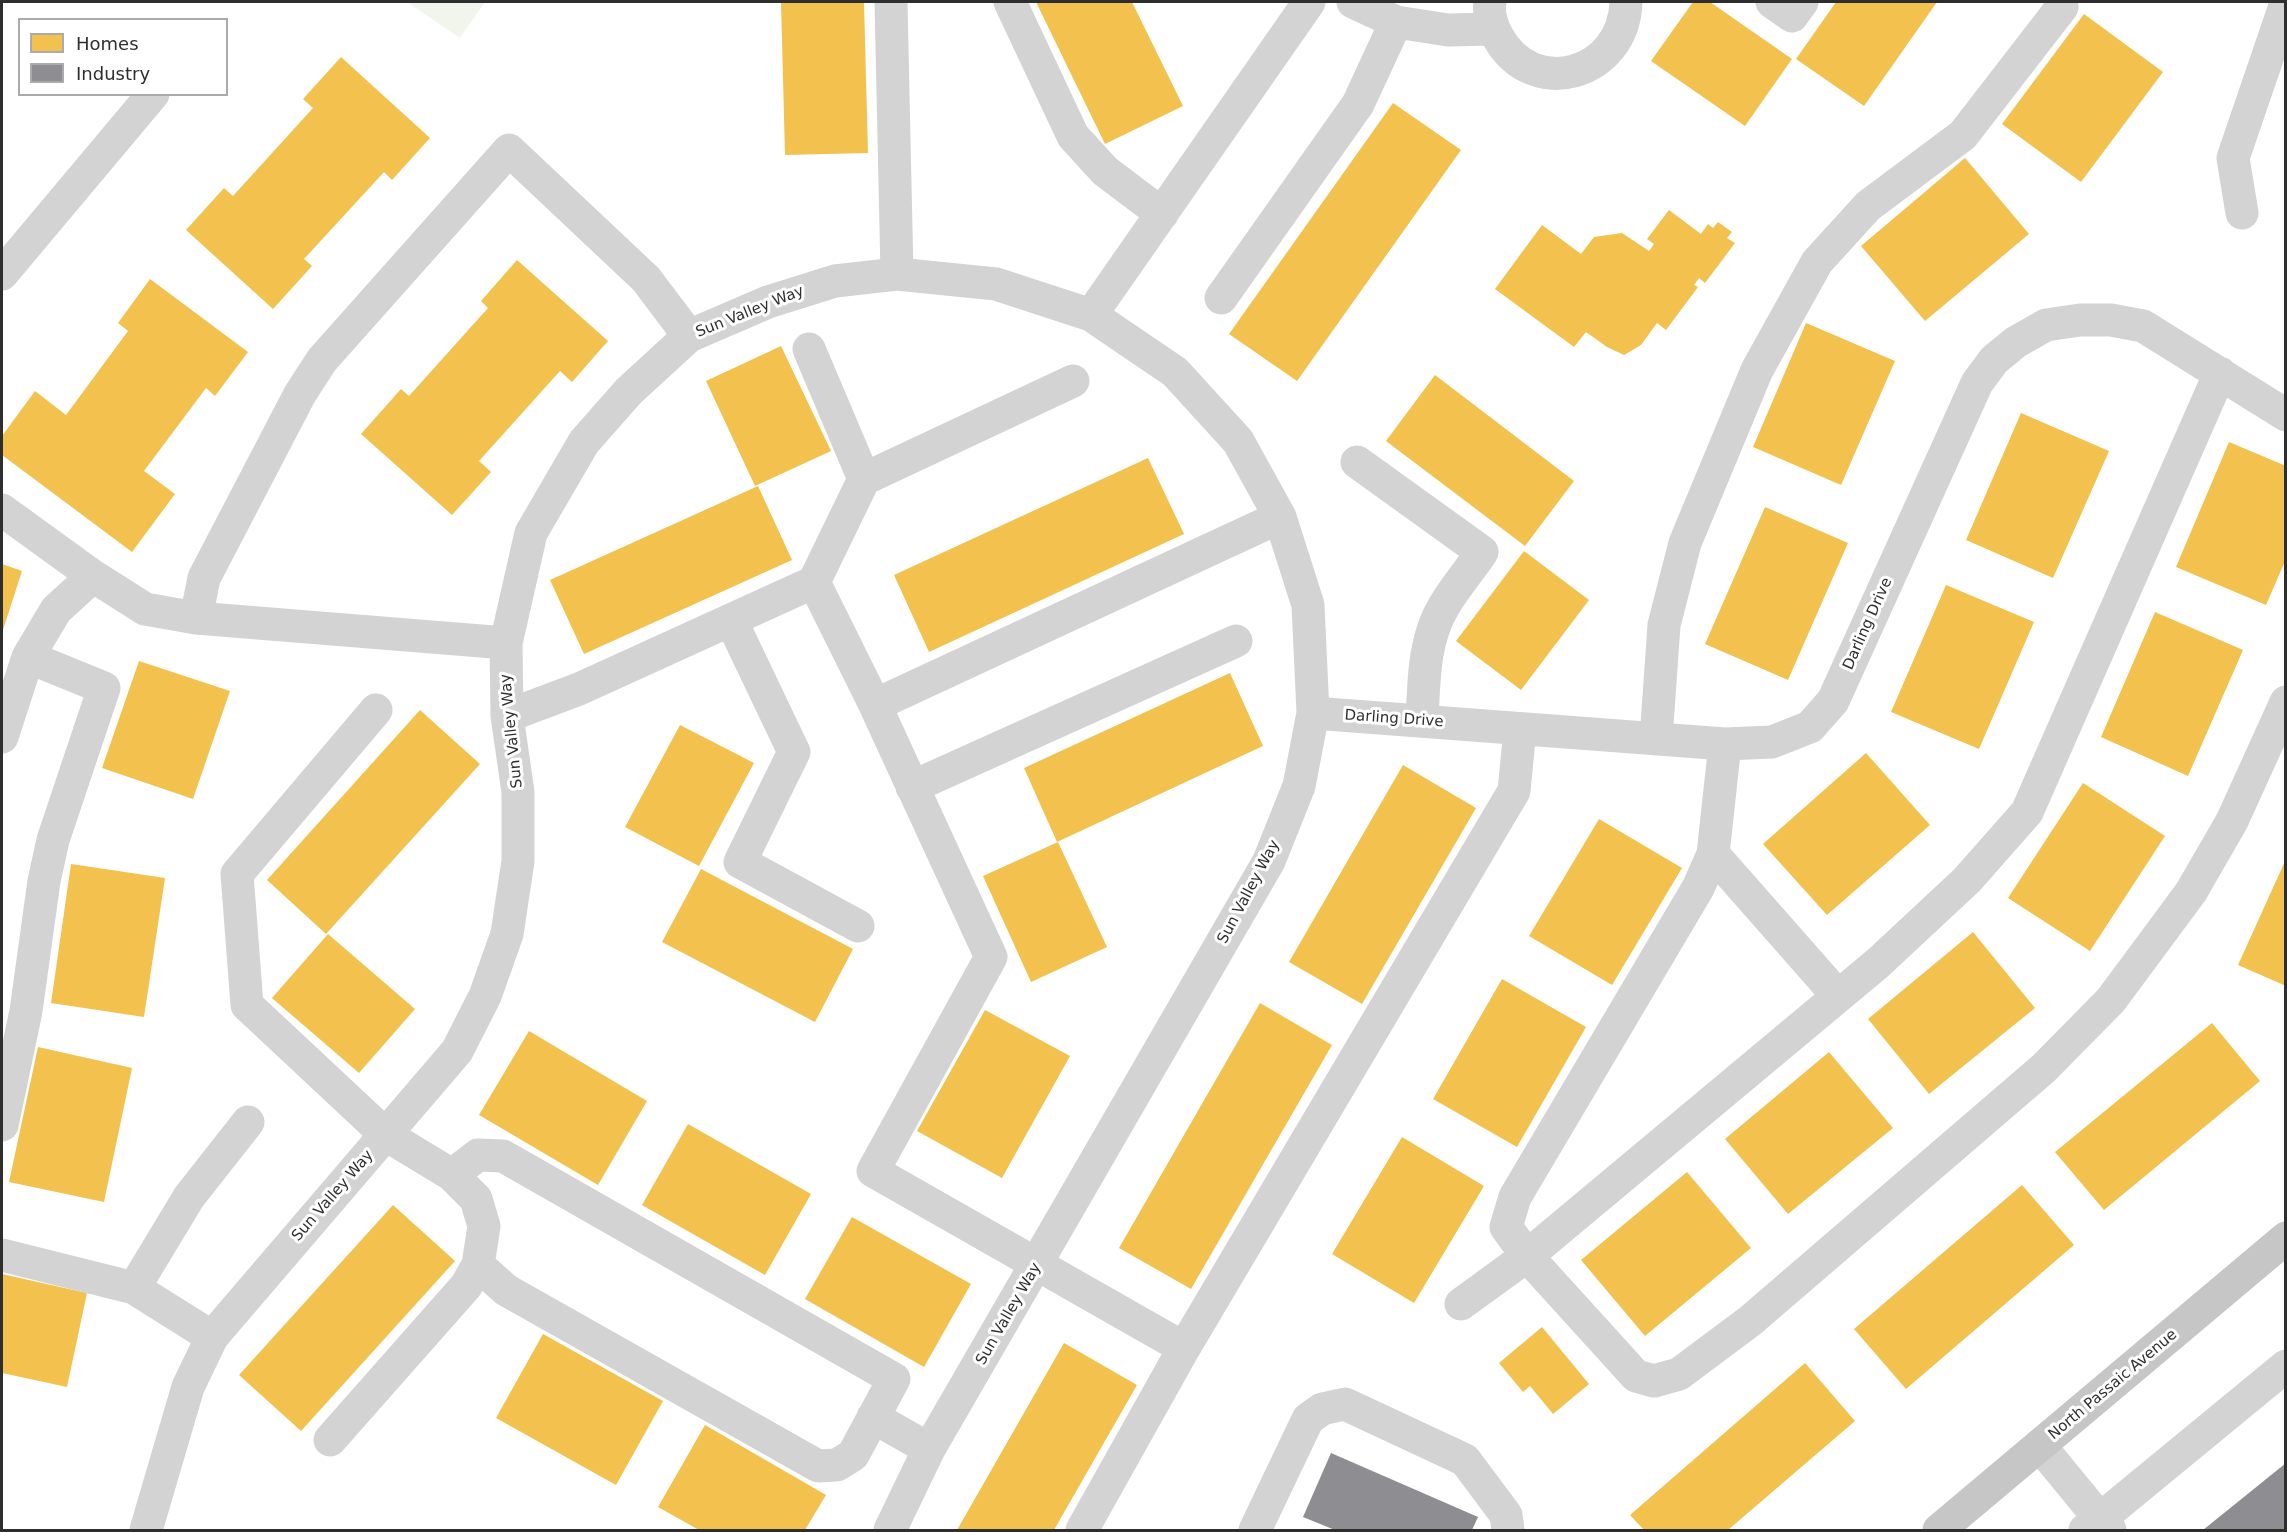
<!DOCTYPE html>
<html>
<head>
<meta charset="utf-8">
<style>
	body { margin:0 }
	#map { position:relative; width:2287px; height:1532px; overflow:hidden; background:#fff; font-family:"DejaVu Sans",sans-serif }
	canvas { display:block }
	.frame { position:absolute; inset:0; border:3px solid #2e2e2e; pointer-events:none }
	.legend { position:absolute; left:18px; top:18px; width:210px; height:78px; box-sizing:border-box; background:#fff; border:2px solid #ababab; margin:0; padding:8px 10px; list-style:none; font-size:18px; color:#2e2e2e }
	.legend li { display:flex; align-items:center; gap:12px; height:30px }
	.legend b { width:30px; border:2px solid #ababab }
</style>
</head>
<body>
<div id="map">
<canvas width="2287" height="1532"></canvas>
<div class="frame"></div>
<ul class="legend">
<li><b style="height:16px;background:#f2c14e"></b>Homes</li>
<li><b style="height:16px;background:#8d8d92"></b>Industry</li>
</ul>
</div>
<script>
const ctx = document.querySelector('canvas').getContext('2d');
ctx.lineJoin = 'round';
function paint(path, color) { ctx.fillStyle = color; ctx.fill(path, 'evenodd'); }
function strokePath(path, color, width, dash) { ctx.strokeStyle = color; ctx.lineWidth = width; ctx.lineCap = dash ? 'butt' : 'round'; ctx.setLineDash(dash || []); ctx.stroke(path); }
function write(font, color, halo, rows, align = 'center') {
  ctx.font = font + ' "DejaVu Sans",sans-serif'; ctx.lineWidth = 6; ctx.setLineDash([]); ctx.textBaseline = 'middle'; ctx.strokeStyle = halo; ctx.fillStyle = color; for (const [text, x, y, turn = 0] of rows) {
    ctx.save(); ctx.translate(x, y); ctx.rotate((+turn || 0) * Math.PI / 180); ctx.textAlign = isNaN(turn) ? turn : align; if (halo) ctx.strokeText(text, 0, 0); ctx.fillText(text, 0, 0); ctx.restore();
  }
}
const green = new Path2D(`
	M407 2H485L460 38Z`);
const homes = new Path2D(`
	M781 2H864L868 153 785 155Z
	M1036 2H1132L1183 106 1105 144Z
	M1693 2H1710L1792 59 1745 126 1651 61Z
	M1836 2H1937L1864 106 1796 59Z
	M2084 14 2163 72 2081 182 2002 124Z
	M341 57 430 138 392 180 384 172 304 259 312 266 273 309 186 230 224 188 233 196 313 108 303 99Z
	M1393 103 1461 150 1297 381 1229 334Z
	M1965 158 2029 234 1925 321 1861 246Z
	M1669 210 1701 234 1708 224 1713 228 1718 222 1732 232 1727 238 1735 243 1705 283 1699 278 1694 285 1698 287 1666 330 1657 323 1641 345 1624 355 1607 347 1586 332 1574 347 1495 289 1542 225 1581 254 1594 237 1622 233 1649 251 1654 244 1647 239Z
	M517 260 608 341 572 382 560 371 479 461 491 472 452 515 361 434 401 389 409 396 488 308 481 301Z
	M150 279 248 352 215 396 206 388 144 471 175 494 132 552 2 455V436L35 391 66 415 128 331 118 323Z
	M1806 323 1895 361 1841 485 1753 447Z
	M781 346 831 451 755 486 706 381Z
	M1435 375 1574 481 1525 546 1386 441Z
	M2021 413 2109 451 2053 578 1966 540Z
	M2229 442 2286 466V559L2266 605 2176 567Z
	M1148 458 1184 534 929 652 894 575Z
	M758 486 792 560 584 654 550 580Z
	M1765 507 1848 543 1788 680 1705 644Z
	M1524 551 1589 600 1521 690 1456 641Z
	M2 564 22 571 2 633Z
	M1946 585 2034 622 1979 749 1891 712Z
	M2155 612 2243 650 2188 776 2101 737Z
	M139 661 230 691 193 799 102 768Z
	M1230 673 1263 746 1057 842 1024 768Z
	M420 710 480 764 326 934 267 880Z
	M680 725 754 763 699 866 625 827Z
	M1866 753 1930 825 1827 915 1763 844Z
	M1403 765 1476 808 1362 1004 1289 962Z
	M2083 783 2165 836 2090 951 2008 898Z
	M1599 819 1682 868 1612 985 1529 936Z
	M1058 842 1107 947 1031 982 983 876Z
	M2286 859V986L2238 965Z
	M71 864 165 878 144 1017 51 1003Z
	M701 869 853 949 815 1022 662 942Z
	M1973 932 2035 1008 1929 1094 1868 1019Z
	M328 934 415 1009 359 1073 272 998Z
	M1502 979 1586 1027 1517 1147 1433 1099Z
	M1260 1003 1332 1045 1191 1289 1119 1248Z
	M985 1010 1070 1056 1002 1178 917 1131Z
	M2212 1023 2260 1081 2104 1210 2055 1152Z
	M529 1031 647 1101 598 1185 479 1115Z
	M38 1047 132 1068 104 1202 9 1182Z
	M1829 1052 1893 1128 1788 1214 1725 1139Z
	M688 1124 811 1194 765 1275 642 1205Z
	M1402 1137 1484 1186 1414 1303 1332 1254Z
	M1687 1172 1751 1248 1645 1336 1581 1260Z
	M2022 1185 2074 1245 1906 1389 1854 1329Z
	M393 1205 455 1261 301 1431 239 1375Z
	M852 1217 971 1284 924 1367 805 1299Z
	M2 1274 87 1293 67 1387 2 1373Z
	M1542 1327 1589 1384 1553 1414 1530 1386 1523 1392 1499 1363Z
	M543 1334 663 1401 616 1485 496 1418Z
	M1064 1343 1137 1385 1054 1530H957Z
	M1805 1363 1855 1421 1728 1530H1644L1630 1515Z
	M705 1425 826 1495 805 1530H699L658 1507Z`);
const industry = new Path2D(`
	M1331 1453 1478 1517 1472 1530H1335L1303 1517Z
	M2286 1463V1530H2203Z`);
const minor = new Path2D(`
	M891 2 897 274
	M1010 2 1073 136 1105 171 1162 214
	M1353 2 1396 22 1448 30 1493 29
	M1490 2C1488 13 1492 27 1498 37 1533 101 1624 75 1626 2
	M1772 2 1792 16 1802 2
	M2242 213 2233 158 2286 3
	M2 274 153 94
	M1221 298 1358 104 1396 22
	M1091 315 1309 2
	M809 349 864 479
	M1357 462 1482 552C1470 570 1455 587 1444 606 1423 640 1424 683 1422 721
	M2 510 93 576 145 609 196 618 506 643
	M814 582 864 479 1073 381
	M196 618 204 578 300 394 322 360 509 150 646 279 689 336
	M731 620 794 752 740 862 858 926
	M875 705 1280 517
	M1313 713 1725 744 1772 742 1810 727 1833 701 1977 383 1994 360 2016 342 2046 325 2080 320H2111L2143 326 2286 415
	M507 716 579 689 814 582 875 705 991 957 873 1171 1184 1348
	M2 737 28 657 56 610 93 576
	M1656 739 1664 625 1685 543 1757 370 1817 262 1868 206 1963 135 2062 7
	M1725 744 1713 854 1698 888 1515 1197 1506 1227 1527 1256 1636 1376 1654 1381 1679 1374 1750 1321 2044 1068 2111 1000 2191 892 2232 821 2286 702
	M912 787 1236 641
	M1713 854 1838 996
	M2 1125 26 1011 44 881 53 840 104 688 28 657
	M452 1175 478 1155 503 1156 894 1379 853 1455 837 1465 818 1466 506 1290 478 1265
	M2 1255 134 1288 212 1337
	M134 1288 189 1197 248 1122
	M1461 1304 1527 1256 1878 963 1967 880 2027 812 2220 373
	M873 1417 929 1449
	M330 1440 466 1286 478 1265 484 1226 476 1199 452 1175 386 1135 247 1005 237 874 376 710
	M2040 1446 2100 1519 2085 1530
	M146 1530 188 1387 212 1337 457 1051 485 996 507 934 518 861V792L507 716 506 643 531 533 584 442 629 391 689 336 768 302 835 281 897 274 996 284 1091 315 1175 372 1238 441 1280 517 1308 605 1313 713 1299 786 1269 861 929 1449 890 1530
	M1082 1530 1184 1348 1514 791 1520 729
	M1255 1530 1308 1419 1322 1409 1345 1404 1465 1460 1506 1515 1508 1530
	M2110 1530 2100 1519 2286 1366`);
const major = new Path2D(`
	M1939 1530 2286 1238`);
const streetNames = [
	["Sun Valley Way",750,312,-22],
	["Darling Drive",1868,624,-66],
	["Darling Drive",1394,719,4],
	["Sun Valley Way",512,731,-96],
	["Sun Valley Way",1249,892,-62],
	["Sun Valley Way",333,1196,-49],
	["Sun Valley Way",1009,1314,-60],
	["North Passaic Avenue",2113,1385,-40]
];
paint(green, '#f2f5eb');
paint(homes, '#f2c14e');
paint(industry, '#8d8d92');
strokePath(minor, '#d3d3d3', 33);
strokePath(major, '#c6c6c6', 33);
write('15px', '#2e2e2e', '#fff', streetNames);
</script>
</body>
</html>
